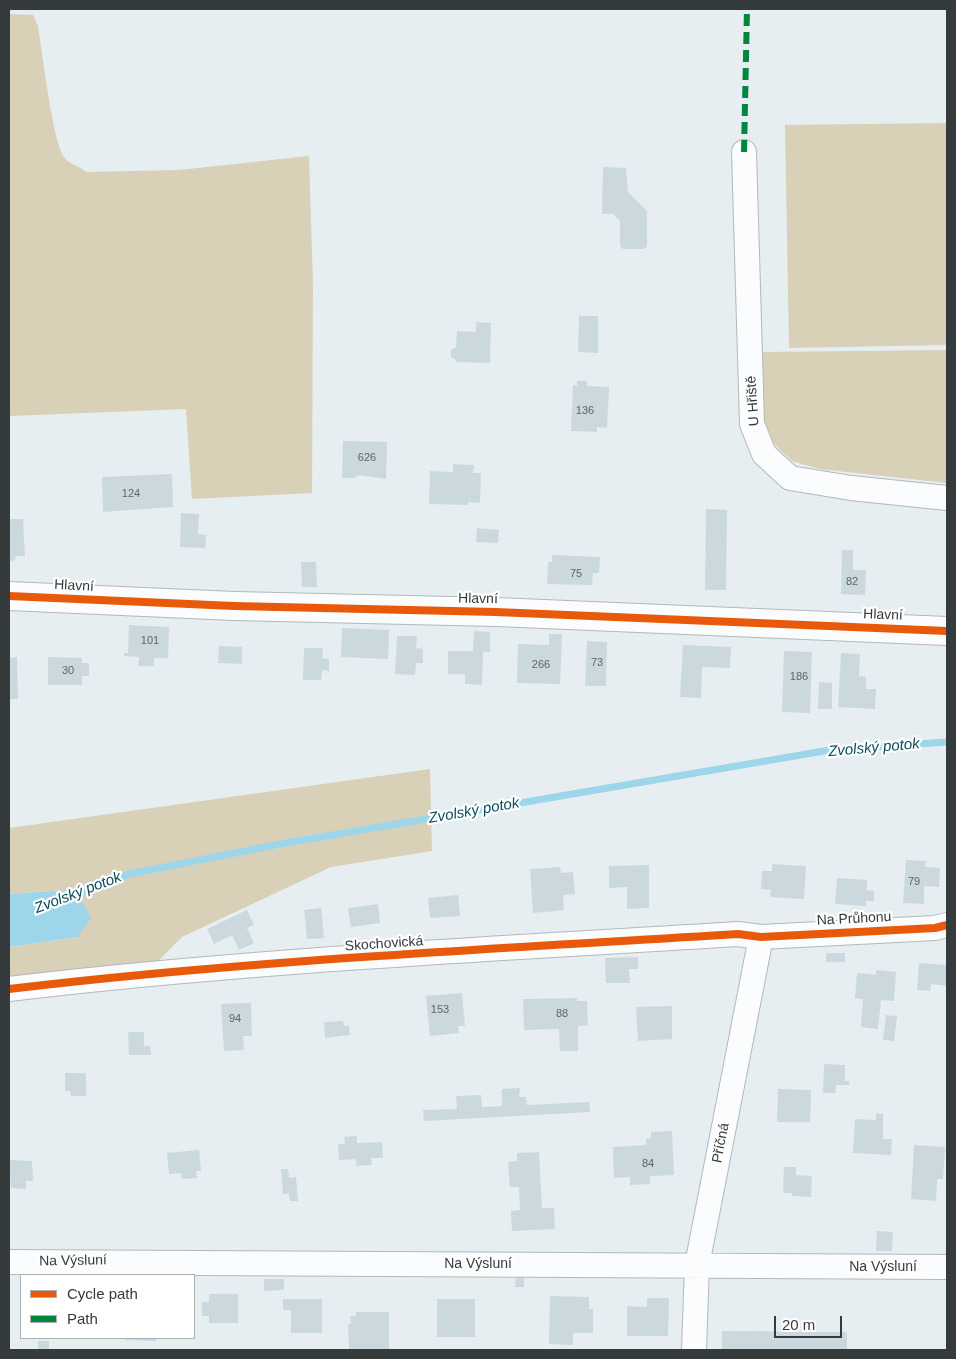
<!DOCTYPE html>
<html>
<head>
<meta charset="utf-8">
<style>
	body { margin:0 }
	#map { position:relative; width:956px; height:1359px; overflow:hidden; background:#e6eef1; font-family:Helvetica,sans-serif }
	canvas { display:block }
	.frame { position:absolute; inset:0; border:10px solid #353a3c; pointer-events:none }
	.legend { position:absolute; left:20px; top:1274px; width:175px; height:65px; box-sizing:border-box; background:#fff; border:1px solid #aeb0b1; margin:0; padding:6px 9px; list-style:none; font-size:15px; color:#353a3c }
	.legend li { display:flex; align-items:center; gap:10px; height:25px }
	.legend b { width:25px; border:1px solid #aeb0b1 }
	.scale { position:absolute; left:774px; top:1316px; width:68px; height:22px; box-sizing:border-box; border:2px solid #353a3c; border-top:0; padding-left:6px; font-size:15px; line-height:18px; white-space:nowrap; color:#353a3c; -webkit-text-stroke:4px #fff; paint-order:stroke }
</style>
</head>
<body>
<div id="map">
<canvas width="956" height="1359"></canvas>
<div class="frame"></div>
<ul class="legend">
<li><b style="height:6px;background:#e8590c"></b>Cycle path</li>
<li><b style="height:6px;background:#00873e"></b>Path</li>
</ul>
<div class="scale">20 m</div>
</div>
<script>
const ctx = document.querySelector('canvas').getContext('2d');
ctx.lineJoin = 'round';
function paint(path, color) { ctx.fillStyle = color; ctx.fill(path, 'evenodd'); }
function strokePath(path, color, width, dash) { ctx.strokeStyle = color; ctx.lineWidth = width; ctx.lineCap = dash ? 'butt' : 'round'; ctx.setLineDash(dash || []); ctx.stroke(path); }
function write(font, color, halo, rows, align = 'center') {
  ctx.font = font + ' Helvetica,sans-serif'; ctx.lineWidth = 4.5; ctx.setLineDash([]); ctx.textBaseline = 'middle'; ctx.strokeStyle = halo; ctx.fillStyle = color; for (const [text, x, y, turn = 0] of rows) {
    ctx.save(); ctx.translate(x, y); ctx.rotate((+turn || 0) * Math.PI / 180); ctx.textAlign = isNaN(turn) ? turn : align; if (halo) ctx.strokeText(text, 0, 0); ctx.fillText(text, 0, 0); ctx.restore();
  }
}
const green = new Path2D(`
	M9 14 33 15 38 26C42 50 53 143 64 157 70 165 80 166 86 172L179 170 309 156 313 286 312 493 192 499 186 409 9 416Z
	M947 123V345L789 348 785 125Z
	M947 350V483L819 469 792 461 774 444 764 422 762 352Z
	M430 769 432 851 331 867 182 937 156 963 9 982V947L78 937 68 890 9 894V828Z`);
const water = new Path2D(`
	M68 890 80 898 91 918 78 937 9 947V894Z`);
const stream = new Path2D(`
	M68 897 129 874 280 844 830 750 947 742`);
const building = new Path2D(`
	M603 167 626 168 628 192 647 211V246L644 249H623L620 246V221L613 214H602Z
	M579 316H598V353L578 352Z
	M476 322 491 323 490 363 455 362 456 360 451 357V350L456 347 457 331 476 332Z
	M577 381H587V386L609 387 607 428 597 427V432L571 431 573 385 577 386Z
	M343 441 387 442 386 479 358 475 354 478H342Z
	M453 464 474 465 473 473H481L480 503 468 502V505L429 504 430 471 453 472Z
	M172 474 173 507 103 512 102 477Z
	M706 509 727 510 726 590H705Z
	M181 513 199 514 198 534 206 535 205 548 180 547Z
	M9 519H23L25 556H16L14 561 9 560Z
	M477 528 499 530 498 543 476 542Z
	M842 550H853V570H866L865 595 841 594Z
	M552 555 600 557 599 573H593L592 585 547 584 548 562H552Z
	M301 562H316L317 587H302Z
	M129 625 169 627 168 658H154V666H138L139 657 124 656V653H128Z
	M342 628 389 630 388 659 341 657Z
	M474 631 490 632V652H483L482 685 465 684V674H448V651H473Z
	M549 634H562L560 684 517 683 518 644 549 645Z
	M397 636H417L416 648 423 649V663H416L415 675 395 674Z
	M587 641 607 642 606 686H585Z
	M683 645 731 647 730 668 702 667 701 698 680 697Z
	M219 646 242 647V664L218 663Z
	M304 648H323L322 658 329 659V671L322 670 321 680H303Z
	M784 651 812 652 810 713 782 712Z
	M841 653 860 654 859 676 866 677V689H876L875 709 838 707Z
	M17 657 18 699H9V658Z
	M48 657 82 658V663H89V676H82V685H48Z
	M819 682 832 683V709H818Z
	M906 860 926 861 925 867 940 868 939 887 924 886V904L903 903Z
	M772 864 806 866 804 899 770 897 771 890 761 889 762 871H772Z
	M649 865V908L627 909V887L609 888V866Z
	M560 867 561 873 573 872 575 894 563 895 564 910 533 913 530 869Z
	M837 878 867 880V890L874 891V901H866V906L835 904Z
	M458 895 460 916 430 918 428 898Z
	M378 904 380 923 351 927 348 908Z
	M321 908 324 938 307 939 304 910Z
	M247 910 254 925 247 928 254 943 239 950 232 935 214 944 207 929Z
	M826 953H845V962H826Z
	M638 957V969H629L630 983H606L605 958Z
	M919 963 947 965V986L931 984 930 991 917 990Z
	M876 970 896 972 894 1001 881 1000 878 1029 861 1027 863 999 855 998 857 973 876 975Z
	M462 993 465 1026H458L459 1033 430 1036 426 996Z
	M577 998V1001H587L588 1025 578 1026V1051H560L559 1029 524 1030 523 999Z
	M251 1003 252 1036H243L244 1050 224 1051 221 1004Z
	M672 1006V1039L638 1041 636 1007Z
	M886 1015 897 1016 894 1041 883 1040Z
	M343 1021 344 1026H349L350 1035 325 1038 324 1022Z
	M128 1032H144V1046H150L151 1055H129Z
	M824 1064 845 1065V1081H849V1085H836L835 1093H823Z
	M65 1073H86V1096H71L70 1091H65Z
	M520 1088 519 1097H526L527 1105 589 1102 590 1112 424 1121 423 1110 457 1109 456 1096 481 1095 482 1107 502 1106V1089Z
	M778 1089 811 1090 810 1122H777Z
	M876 1113 883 1114V1139H892L891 1155 853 1153 855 1119 876 1120Z
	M672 1131 674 1175 650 1176V1184L630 1185V1177L614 1178 613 1147 646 1145V1139L651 1138V1132Z
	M357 1136V1143L382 1142 383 1158H371L372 1165 356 1166V1159L339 1160 338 1144H345L344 1137Z
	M914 1145 945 1147 943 1179H937L936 1201 911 1199Z
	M199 1150 201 1171H196L197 1178 182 1179 181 1173 169 1174 167 1153Z
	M539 1152 542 1208H554L555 1229 512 1231 511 1211 520 1210 519 1187H510L508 1162 517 1161V1153Z
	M9 1160 32 1161 33 1181H26V1189L11 1188Z
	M784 1167H796V1175L812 1176 811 1197 792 1196V1193H783Z
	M281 1169H288L289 1178 296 1177 298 1201H290L289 1193 283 1194Z
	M877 1231 893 1232 892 1251H876Z
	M516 1276H524V1287H515Z
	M264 1279H284V1290L264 1291Z
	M209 1294H238V1323H209V1316H202V1302H209Z
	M550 1296 589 1297V1309H593V1333H573V1345L549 1344Z
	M647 1298H669L668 1336H627V1306L647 1307Z
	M283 1299H322V1333H291V1310H283Z
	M437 1299H475V1337H437Z
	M356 1312H389V1349H349L348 1324H351L350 1316H356Z
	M722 1331 847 1332V1350H722Z
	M125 1338H156V1341L125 1340Z
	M38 1341H49V1350H38Z`);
const street = new Path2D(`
	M744 152 752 424 764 454 790 478 851 488 947 498
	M9 989C251 960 495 949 738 934L761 937 935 928 947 925
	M9 1262 947 1267
	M694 1350 697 1265 761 937`);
const secondary = new Path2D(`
	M9 596 234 606 496 612 947 631`);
const quiet = new Path2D(`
	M744 152 747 9`);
const cycleway = new Path2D(`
	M9 596 234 606 496 612 947 631
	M9 989C251 960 495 949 738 934L761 937 935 928 947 925`);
const numberNames = [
	["136",585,411],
	["626",367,458],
	["124",131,494],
	["75",576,574],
	["82",852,582],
	["101",150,641],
	["73",597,663],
	["266",541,665],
	["30",68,671],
	["186",799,677],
	["79",914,882],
	["153",440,1010],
	["88",562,1014],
	["94",235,1019],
	["84",648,1164]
];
const streetNames = [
	["U Hřiště",753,401,-94],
	["Hlavní",74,586,3],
	["Hlavní",478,599,1],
	["Hlavní",883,615,2],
	["Na Průhonu",854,919,-3],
	["Skochovická",384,944,-4],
	["Příčná",721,1143,-79],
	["Na Výsluní",73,1261,-1],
	["Na Výsluní",478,1264],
	["Na Výsluní",883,1267]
];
const waterNames = [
	["Zvolský potok",874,748,-5],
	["Zvolský potok",474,811,-10],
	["Zvolský potok",78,893,-21]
];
paint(green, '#d9d0b8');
paint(water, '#9dd6eb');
strokePath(stream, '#9dd6eb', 7);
paint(building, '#cbd9df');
strokePath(street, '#b2b8bb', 26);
strokePath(secondary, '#b2b8bb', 30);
strokePath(street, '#fbfcfd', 24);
strokePath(secondary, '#fbfcfd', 28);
strokePath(quiet, '#00873e', 6, [12, 6]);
strokePath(cycleway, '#e8590c', 8);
write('11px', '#5c6466', null, numberNames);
write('14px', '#353a3c', '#fff', streetNames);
write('italic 15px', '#064c60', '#fff', waterNames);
</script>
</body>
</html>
